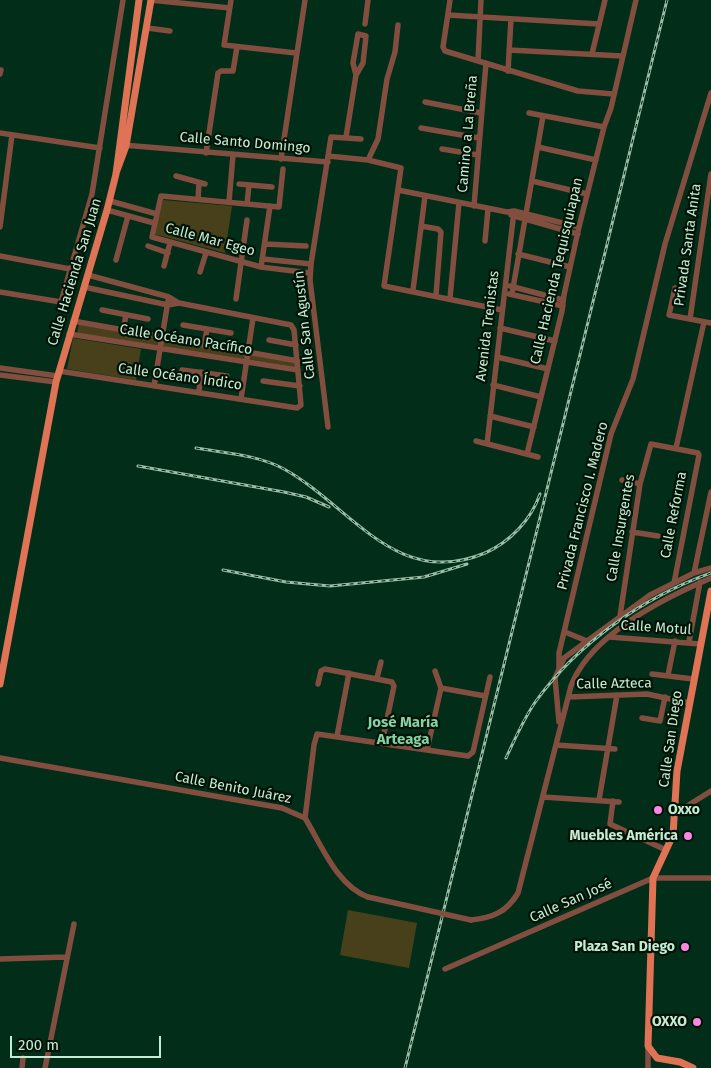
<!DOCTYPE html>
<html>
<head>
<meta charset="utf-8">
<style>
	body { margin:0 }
	#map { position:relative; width:711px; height:1068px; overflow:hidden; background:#022d18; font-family:"Fira Sans",sans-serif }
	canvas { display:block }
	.scale { position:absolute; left:10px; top:1036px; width:151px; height:22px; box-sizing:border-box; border:2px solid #c6ebd2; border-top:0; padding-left:6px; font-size:15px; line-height:18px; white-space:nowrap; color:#c6ebd2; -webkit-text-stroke:4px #001307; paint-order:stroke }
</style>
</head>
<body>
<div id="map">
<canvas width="711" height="1068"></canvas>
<div class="scale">200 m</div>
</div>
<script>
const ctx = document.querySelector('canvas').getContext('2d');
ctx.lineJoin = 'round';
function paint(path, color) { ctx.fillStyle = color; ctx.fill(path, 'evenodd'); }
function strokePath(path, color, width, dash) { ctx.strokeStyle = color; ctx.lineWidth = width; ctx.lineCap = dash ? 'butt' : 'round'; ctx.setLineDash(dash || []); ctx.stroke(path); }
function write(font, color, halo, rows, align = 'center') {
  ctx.font = font + ' "Fira Sans",sans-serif'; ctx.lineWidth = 4.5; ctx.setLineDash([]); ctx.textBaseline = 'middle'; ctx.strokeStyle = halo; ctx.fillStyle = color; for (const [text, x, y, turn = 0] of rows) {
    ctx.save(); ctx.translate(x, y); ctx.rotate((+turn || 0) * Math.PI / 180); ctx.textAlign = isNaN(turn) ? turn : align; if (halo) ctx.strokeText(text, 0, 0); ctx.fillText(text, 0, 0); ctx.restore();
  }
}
const green = new Path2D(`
	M163 200 232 206 225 253 154 234Z
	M79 324 296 363 297 367 77 333Z
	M73 338 141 349 136 380 67 369Z
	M348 910 417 923 409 968 340 955Z`);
const minor = new Path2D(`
	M150 0 230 8
	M231 0 224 45 296 53
	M450 0 443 47 445 51 578 91 613 94
	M448 15 599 24
	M365 24 368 0
	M147 28 170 31
	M358 34 366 36 363 63 356 75 353 63Z
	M509 50 622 56
	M592 54 605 0
	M478 61 481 0
	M508 71 511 19
	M0 74 1 70
	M425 102 481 113
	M529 113 604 127
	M421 128 479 138
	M0 133 100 148
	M346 137 356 75
	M123 145 328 162
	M538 147 596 160
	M442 149 478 155
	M206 153 218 73 221 71H233L237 47
	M328 156 368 160 401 168 384 286 502 310
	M281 159 305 0
	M368 160 378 139 387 79 395 52 398 25
	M283 169 279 207 161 196 152 237 261 267 310 273
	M176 176 205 184
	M532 181 587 194
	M239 184 272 187
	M398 190 507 212 514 211 579 227
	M198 199 199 183
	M110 201 157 214
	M229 202 233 155
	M247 204 249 185
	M474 206 486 63
	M107 210 154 223
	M511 215 578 234
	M421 226 438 229 441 232 436 295
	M0 227 12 135
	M485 241 488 209
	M265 244 306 246
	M148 246 168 253
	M518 254 570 267
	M0 256 70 269
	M263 259 311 264
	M116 260 128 216
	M164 266 170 243
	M261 267 270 206
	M200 272 206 253
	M510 286 563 300
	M84 287 168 305 179 303
	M675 288 669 315 711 323
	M413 290 425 196
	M0 292 61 302 92 194 123 0
	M509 294 563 306
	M512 294 543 116
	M450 298 459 203
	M236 299 247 220
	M102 310 148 319
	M690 319 711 174
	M73 321 298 361
	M183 325 231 333
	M500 328 555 341
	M123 331 126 315
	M69 334 298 370
	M269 340 296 345
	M204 346 207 329
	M497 357 548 369
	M0 368 58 376
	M182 370 227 376
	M59 371 297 408 301 405 294 330 291 325 179 303 169 297 88 275
	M0 375 56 382
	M263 381 300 386
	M493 385 541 397
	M154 386 168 301
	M199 392 201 372
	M241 399 253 318
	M490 416 534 427
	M328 427 310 280 311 264 331 137 361 139
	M476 441 538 457
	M487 444 514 211
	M676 448 704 322
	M527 454 562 311 564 295 579 227 604 127 611 108 636 0
	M622 480 640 484
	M632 532 658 536
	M694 573 711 492
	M620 616 640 484 651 444 698 453 699 455 674 583
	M565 632 587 641
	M610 637 700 644
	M689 642 700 582
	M559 668V653L611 434 633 379 665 244 711 93
	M435 671 441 688
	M652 674 693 679
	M668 675 675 641
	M377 678 381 662
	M318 684 321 671 325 669 392 682 394 686 382 743
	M441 688 485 696
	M569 697 647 694 689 703
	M642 718 660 721 665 697
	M559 722 555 678 564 658 650 595 694 573 711 568
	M337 736 349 673
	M556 745 615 749
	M427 750 441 688
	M0 758 282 808 305 818C321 844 337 886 368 897
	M543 797 619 802
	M599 800 617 695
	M613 801 610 824 666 850
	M676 813 711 791
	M305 818 314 745 317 734 468 756 473 752 490 677
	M471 920C492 918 507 912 518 893L571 686C590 635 664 598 711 578
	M0 959 66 957
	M445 969 653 878H711
	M22 1068 23 1058
	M45 1068 74 924
	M648 1068V1046`);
const major = new Path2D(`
	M116 173 126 146 151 0
	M0 684 56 382 107 210 116 174 139 0
	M693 1068 680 1062 657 1058 648 1046 653 878 673 835 677 771 711 591`);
const rail = new Path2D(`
	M196 448C225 453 258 455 284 469 351 506 396 590 485 553 510 542 531 520 540 494
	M138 466 284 492 306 497 329 507
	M223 570 286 582 330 586 424 577 467 564
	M506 758C515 739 524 718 536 701 578 643 644 597 711 573
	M405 1068 667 0`);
const minorBridge = new Path2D(`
	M368 897 471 920`);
const markers = [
	[658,810,5,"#fd86e1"],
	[688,836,5,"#fd86e1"],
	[685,947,5,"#fd86e1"],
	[697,1022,5,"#fd86e1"]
];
const streetNames = [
	["Camino a La Breña",468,134,-85],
	["Calle Santo Domingo",245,143,5],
	["Calle Mar Egeo",210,240,15],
	["Privada Santa Anita",688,245,-82],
	["Calle Hacienda Tequisquiapan",557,271,-77],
	["Calle Hacienda San Juan",75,272,-73],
	["Calle San Agustín",305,325,-96],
	["Avenida Trenistas",488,326,-83],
	["Calle Océano Pacífico",186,340,9],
	["Calle Océano Índico",180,377,8],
	["Privada Francisco I. Madero",583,506,-76],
	["Calle Reforma",674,515,-79],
	["Calle Insurgentes",621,528,-80],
	["Calle Motul",656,628,4],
	["Calle Azteca",614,684,-1],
	["Calle San Diego",671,739,-82],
	["Calle Benito Juárez",233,788,11],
	["Calle San José",571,901,-24]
];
const poiNames = [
	["Oxxo",668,810,"left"],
	["Muebles América",678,836],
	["Plaza San Diego",675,947],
	["OXXO",687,1022]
];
const neighbourhoodNames = [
	["José María",403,723],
	["Arteaga",403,740]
];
paint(green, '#48401b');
strokePath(minor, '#824e3f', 5.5);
strokePath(major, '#de7355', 7);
strokePath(rail, '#97bea6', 3);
strokePath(rail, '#001307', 1, [4]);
strokePath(minorBridge, '#824e3f', 5.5);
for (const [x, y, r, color] of markers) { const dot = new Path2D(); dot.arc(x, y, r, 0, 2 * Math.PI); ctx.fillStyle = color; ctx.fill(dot); strokePath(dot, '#001307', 2); }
write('14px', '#c6ebd2', '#001307', streetNames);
write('bold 14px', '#c6ebd2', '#001307', poiNames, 'right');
write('bold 15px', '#86d2a4', '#001307', neighbourhoodNames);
</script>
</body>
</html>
